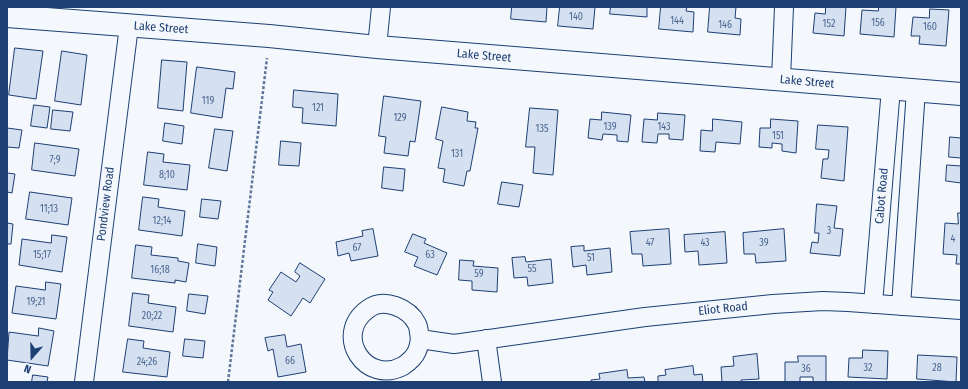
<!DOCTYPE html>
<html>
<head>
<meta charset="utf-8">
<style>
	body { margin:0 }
	#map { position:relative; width:968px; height:389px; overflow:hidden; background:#f4f7fb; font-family:"Fira Sans Condensed",sans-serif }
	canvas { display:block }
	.frame { position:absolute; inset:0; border:8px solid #1d3f73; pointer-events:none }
	.north { position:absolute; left:12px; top:337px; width:40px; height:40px; -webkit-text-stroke:3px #f4f7fb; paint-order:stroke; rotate:200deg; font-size:11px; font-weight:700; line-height:16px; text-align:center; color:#1d3f73 }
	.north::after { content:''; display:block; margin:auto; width:14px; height:18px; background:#1d3f73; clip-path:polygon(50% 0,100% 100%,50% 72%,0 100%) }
</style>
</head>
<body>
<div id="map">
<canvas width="968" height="389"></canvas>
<div class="frame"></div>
<div class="north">N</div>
</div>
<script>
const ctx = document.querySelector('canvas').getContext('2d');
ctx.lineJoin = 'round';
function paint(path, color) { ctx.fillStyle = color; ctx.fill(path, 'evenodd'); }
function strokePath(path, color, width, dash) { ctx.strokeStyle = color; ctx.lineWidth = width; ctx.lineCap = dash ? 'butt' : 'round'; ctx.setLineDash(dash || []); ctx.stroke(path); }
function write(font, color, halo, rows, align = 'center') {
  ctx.font = font + ' "Fira Sans Condensed",sans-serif'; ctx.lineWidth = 3; ctx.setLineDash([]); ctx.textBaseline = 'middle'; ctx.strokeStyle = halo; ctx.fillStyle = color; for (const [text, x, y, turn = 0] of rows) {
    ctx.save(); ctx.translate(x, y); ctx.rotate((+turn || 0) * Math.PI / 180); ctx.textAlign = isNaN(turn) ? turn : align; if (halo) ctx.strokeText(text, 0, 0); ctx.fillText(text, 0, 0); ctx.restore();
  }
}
const building = new Path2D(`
	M512 7H547L546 22 511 19Z
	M560 7H595L593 29 558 26Z
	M611 7H647V17L610 14Z
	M661 7H687L686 11 694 12 693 32 659 29Z
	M710 7H736L735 18 741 19 740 35 708 32Z
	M826 7H846L844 36 813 33 815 13 825 14Z
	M879 7H896L894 37 860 34 862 10 878 11Z
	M930 9 949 10 946 46 919 44 920 36H911L913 17 929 18Z
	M15 48 43 51 36 99 9 95Z
	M62 51 87 55 81 105 55 101Z
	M162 60 187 62 183 111 158 108Z
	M197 67 235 72 233 89 226 88 222 118 191 113Z
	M294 90 338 94 336 126 302 123 303 108 293 107Z
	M384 96 421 101 415 142 410 141 408 156 384 153 386 137 379 136Z
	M34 105 50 107 47 128 31 126Z
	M442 107 468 112 467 121 476 122 475 128H478L470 171H467L464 186 443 182 445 169 438 168 443 141 436 139Z
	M530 108 558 110 553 175 533 173 535 147H526Z
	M53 110 73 112 70 131 51 129Z
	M602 112 631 115 628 142 617 141V135L603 134 602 140 588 138 590 119 601 120Z
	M658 113 685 115 683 140 669 139V134H658L657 143 642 142 644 119 657 120Z
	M713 119 742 122 740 144 716 142 715 152 700 151 701 130 712 131Z
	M771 119 798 121 796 153 782 151V144L772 143V148L759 147 760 128H770Z
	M165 123 184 126 182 144 163 141Z
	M818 125 848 127 844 181 821 178 823 159H828L829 150 816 149Z
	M7 128 22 130 19 148 7 147Z
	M215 129 233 131 227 171 209 168Z
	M950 137 961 138V158L949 157Z
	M281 141 301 143 299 166 279 165Z
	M35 143 79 149 75 176 32 170Z
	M148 152 164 154 163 162 190 165 187 190 144 185Z
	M947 165 961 166V183L946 181Z
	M384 167 405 169 403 191 382 188Z
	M7 173 15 174 12 193 7 192Z
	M502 182 523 185 519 207 498 204Z
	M30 192 72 198 68 225 26 219Z
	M143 197 159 199 158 207 185 211 182 236 139 230Z
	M202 199 221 201 218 219 200 217Z
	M817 204 837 206 834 228 843 229 840 256 810 253 812 242 818 243 819 233H815Z
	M958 213H961V264H956L957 255 943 254 945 223 958 224Z
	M7 223 13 224 11 244H7Z
	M373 229 378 256 351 261 349 253 338 256 336 242 363 236 362 231Z
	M669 229 671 264 643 266 642 254H632L630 232Z
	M784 229 786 261 756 263 755 254H744L743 233Z
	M725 232 727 263 699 265 698 251 685 252 684 235Z
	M413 234 426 239 424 243 447 253 437 275 414 266 418 257 405 252Z
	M52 235 67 237 62 272 19 265 22 239 51 243Z
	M198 244 217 247 215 266 196 263Z
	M136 245 152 247 151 255 178 258V261L189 263 186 282 175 280V283L132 278Z
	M584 246V251L610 248 612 272 587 275 586 265 573 267 571 247Z
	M525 257 526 262 551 259 553 283 528 286 527 277 514 278 512 258Z
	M460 260 474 261 473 266 498 268 497 292 472 290V281L459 280Z
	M300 263 325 279 310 303 303 298 291 316 268 300 273 292 269 290 281 272 296 282 300 276 295 272Z
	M46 282 61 284 56 319 12 313 16 286 45 290Z
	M133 293 149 295 148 303 176 307 173 332 129 326Z
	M189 294 208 296 205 314 187 311Z
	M39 328 54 331 48 366 7 360 9 332 38 336Z
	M285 335 287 347 301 344 306 372 278 377 273 349 268 351 265 338Z
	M128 339 144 341 143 348 170 352 167 377 123 372Z
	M185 339 205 341 203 358 183 356Z
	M863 350 888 351 887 379 848 377 849 358H862Z
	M757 354 759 379 741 380V382H722L721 367 734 366 733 357Z
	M918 355 957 357 956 382 917 379Z
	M798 356H826V382H813V377H800V382H785V362H798Z
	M693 366 694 375 702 374 703 382H658V376L666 375 665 370Z
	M627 370 628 378 644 377 645 382H591V380L600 379 599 374Z
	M33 375 48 377 47 382H32Z`);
const path = new Path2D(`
	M228 382 267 58`);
const minor = new Path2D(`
	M377 47 381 7
	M781 79 784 7
	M873 304 891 88
	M901 306 916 90
	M420 339C419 334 419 328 417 324 409 308 384 297 368 309 332 335 366 386 403 366 409 362 414 358 417 351 419 347 419 343 420 339L454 344 645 317 773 304 823 301 848 302 961 310
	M486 339 492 382
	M84 382 129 26`);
const secondary = new Path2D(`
	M7 16 269 36 377 47 961 94`);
const numberNames = [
	["140",576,17],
	["144",677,21],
	["156",878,23],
	["152",829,24],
	["146",725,25],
	["160",930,27],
	["119",208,101],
	["121",318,108],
	["129",400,118],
	["139",610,127],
	["143",664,127],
	["135",542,129],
	["151",778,136],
	["131",457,154],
	["7;9",55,160],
	["8;10",167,175],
	["11;13",49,209],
	["12;14",162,221],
	["3",829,231],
	["4",953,239],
	["47",650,243],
	["43",705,243],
	["39",764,243],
	["67",357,248],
	["15;17",42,255],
	["63",430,255],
	["51",591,258],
	["55",532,269],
	["16;18",160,270],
	["59",479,274],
	["19;21",36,302],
	["20;22",152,316],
	["66",290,361],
	["24;26",147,362],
	["32",868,368],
	["28",937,368],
	["36",806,369]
];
const streetNames = [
	["Lake Street",161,28,4],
	["Lake Street",484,56,5],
	["Lake Street",807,82,5],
	["Cabot Road",882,196,-85],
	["Pondview Road",106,204,-83],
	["Eliot Road",723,309,-6]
];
paint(building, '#d5e0f0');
strokePath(building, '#1d3f73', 1);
strokePath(minor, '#1d3f73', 20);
strokePath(secondary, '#1d3f73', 24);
strokePath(path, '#5e769c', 2.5, [3, 2]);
strokePath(minor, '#f4f7fb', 18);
strokePath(secondary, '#f4f7fb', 22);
write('10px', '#4b6792', null, numberNames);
write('12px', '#1d3f73', '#f4f7fb', streetNames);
</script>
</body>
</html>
